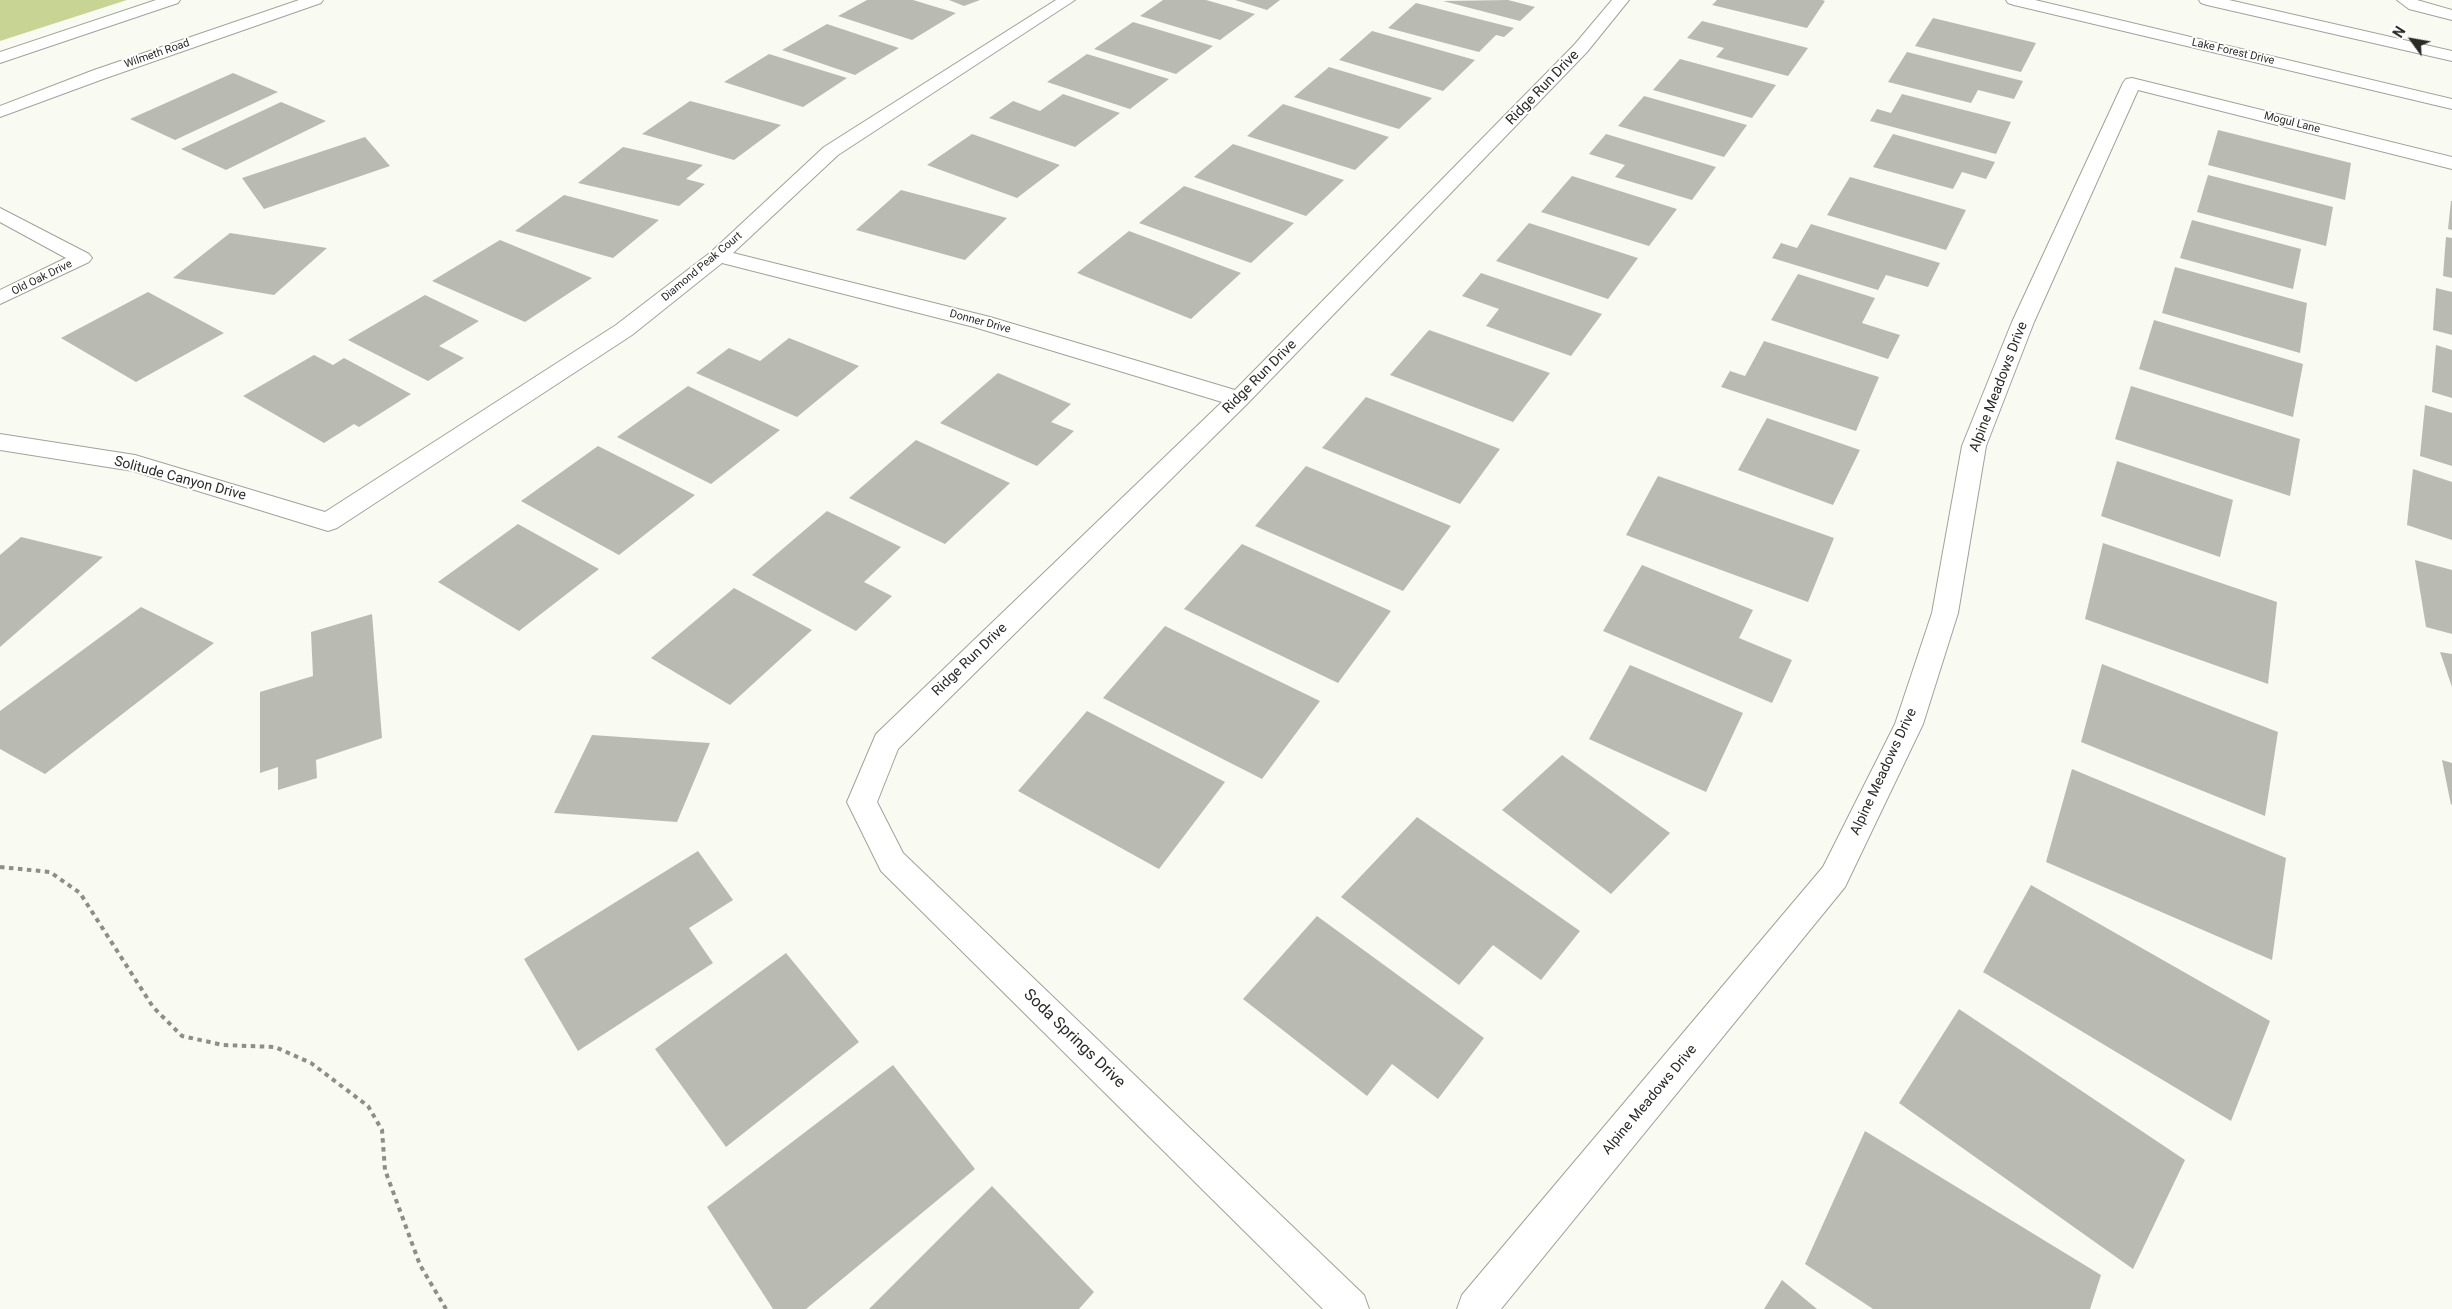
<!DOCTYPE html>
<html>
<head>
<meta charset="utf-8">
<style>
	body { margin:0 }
	#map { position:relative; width:2452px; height:1309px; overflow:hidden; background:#f9fbf2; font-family:Roboto,sans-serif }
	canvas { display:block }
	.north { position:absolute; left:2387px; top:15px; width:50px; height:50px; -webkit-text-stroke:4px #fff; paint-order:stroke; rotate:302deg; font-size:14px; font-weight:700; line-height:20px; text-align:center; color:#2a2b27 }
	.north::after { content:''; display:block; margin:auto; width:18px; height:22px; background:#2a2b27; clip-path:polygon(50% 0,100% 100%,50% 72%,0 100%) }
</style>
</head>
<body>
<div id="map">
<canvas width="2452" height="1309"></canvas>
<div class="north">N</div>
</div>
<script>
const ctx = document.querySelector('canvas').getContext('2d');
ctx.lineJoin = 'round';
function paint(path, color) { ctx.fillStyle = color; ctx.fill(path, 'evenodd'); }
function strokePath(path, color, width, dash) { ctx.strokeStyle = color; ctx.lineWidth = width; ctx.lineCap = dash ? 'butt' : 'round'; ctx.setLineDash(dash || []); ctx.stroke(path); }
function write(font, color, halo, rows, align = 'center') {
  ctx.font = font + ' Roboto,sans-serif'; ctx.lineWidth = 4; ctx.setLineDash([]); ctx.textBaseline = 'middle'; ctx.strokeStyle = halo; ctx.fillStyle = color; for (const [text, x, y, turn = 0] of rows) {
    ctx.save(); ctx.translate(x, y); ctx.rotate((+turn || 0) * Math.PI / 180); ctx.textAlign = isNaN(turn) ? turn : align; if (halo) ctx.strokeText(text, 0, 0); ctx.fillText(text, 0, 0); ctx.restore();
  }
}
const green = new Path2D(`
	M0 0H127L0 41Z`);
const building = new Path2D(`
	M867 0H913L956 13 912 40 838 16Z
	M949 0H980L964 6Z
	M1163 0H1206L1255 14 1220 40 1140 16Z
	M1235 0H1280L1267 10Z
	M1508 0 1535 7 1520 21 1443 1Z
	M1717 0H1822L1825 1 1807 28 1712 5Z
	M1416 3 1514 28 1504 37 1496 35 1479 52 1388 28Z
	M1933 18 2036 43 2021 72 1915 46Z
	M1702 21 1808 48 1788 76 1716 57 1724 48 1687 38Z
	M1133 22 1213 46 1176 74 1094 49Z
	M827 24 899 48 855 75 782 50Z
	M1372 31 1475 60 1443 91 1339 60Z
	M1907 52 2023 81 2014 99 1978 90 1971 103 1888 82Z
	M769 54 847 78 803 107 724 82Z
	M1087 54 1169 79 1130 109 1047 82Z
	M1680 59 1776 85 1752 118 1653 90Z
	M1329 67 1432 98 1399 129 1294 97Z
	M233 73 278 92 175 140 130 119Z
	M1063 94 1120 113 1075 147 989 118 1013 101 1040 111Z
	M1902 94 2011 122 1996 154 1870 121 1877 109 1891 113Z
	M1644 96 1747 125 1724 157 1618 126Z
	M690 101 781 125 734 160 642 134Z
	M281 102 326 121 226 170 181 149Z
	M1283 104 1389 137 1355 170 1247 136Z
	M2218 130 2351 163 2345 200 2208 165Z
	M972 134 1060 165 1017 198 927 165Z
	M1606 134 1716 167 1692 200 1615 177 1625 165 1589 154Z
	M1893 134 1995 162 1986 179 1962 172 1953 189 1873 167Z
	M365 137 390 166 264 209 242 178Z
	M1233 144 1344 180 1306 216 1194 177Z
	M623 147 703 165 686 179 705 184 679 206 578 183Z
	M2208 175 2333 207 2326 246 2197 212Z
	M1572 176 1677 209 1649 246 1541 212Z
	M1850 177 1966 210 1946 250 1827 215Z
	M1184 186 1294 223 1251 263 1139 223Z
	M901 190 1007 218 965 260 856 230Z
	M564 195 659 220 613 258 515 231Z
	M2451 201H2452V230L2448 229Z
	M2192 220 2301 249 2293 289 2180 258Z
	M1529 223 1638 258 1608 299 1496 261Z
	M1811 224 1940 263 1928 287 1886 275 1878 290 1772 258 1781 243 1797 248Z
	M1129 231 1241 273 1191 319 1077 273Z
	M230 233 327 248 274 295 173 278Z
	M2446 237 2452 238V278L2443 276Z
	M500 240 592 278 525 322 432 281Z
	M2175 267 2307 303 2300 353 2162 313Z
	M1481 273 1602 314 1571 356 1486 326 1499 309 1462 296Z
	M1798 274 1875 298 1862 323 1900 335 1888 359 1771 320Z
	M2436 288 2452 292V335L2433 330Z
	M148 292 224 333 136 382 61 338Z
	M425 295 479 321 439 346 464 358 428 381 348 340Z
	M2154 320 2303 364 2293 417 2139 369Z
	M1429 330 1550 373 1513 422 1390 375Z
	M789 338 859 366 797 417 696 373 729 348 760 361Z
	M1764 341 1879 377 1856 431 1721 387 1730 371 1745 376Z
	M2436 345 2452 350V398L2432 392Z
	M314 355 333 365 344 358 411 394 359 427 354 424 324 443 243 396Z
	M998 373 1071 404 1051 422 1074 431 1037 466 940 423Z
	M688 386 780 430 711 484 617 437Z
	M2131 386 2300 439 2290 496 2115 439Z
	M1366 397 1500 449 1460 504 1322 448Z
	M2425 405 2452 413V466L2420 456Z
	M1767 418 1860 450 1833 505 1738 470Z
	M916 440 1010 483 945 544 849 498Z
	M598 446 695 495 619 555 521 501Z
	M2117 461 2233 500 2220 557 2101 516Z
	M1306 466 1451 526 1403 591 1255 526Z
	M2413 469 2452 482V540L2407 525Z
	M1658 476 1834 538 1808 602 1626 535Z
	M827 511 901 547 864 582 892 596 856 631 752 575Z
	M518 524 599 569 519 631 438 582Z
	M21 537 103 557 0 647V555Z
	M2103 543 2277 602 2268 684 2085 619Z
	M1242 544 1391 611 1338 683 1184 609Z
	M2415 560 2452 570V634L2426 627Z
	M1642 565 1753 610 1739 638 1792 660 1772 703 1603 631Z
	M734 588 812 630 730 705 651 658Z
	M141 607 214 643 45 774 0 749V711Z
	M372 614 382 738 316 760 317 778 278 790V767L260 773V692L313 676 311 632Z
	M1165 626 1320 701 1262 779 1103 698Z
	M2440 652 2452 654V687Z
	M2102 664 2278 732 2265 816 2081 742Z
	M1630 665 1743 713 1706 792 1589 739Z
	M1087 711 1225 782 1159 869 1018 791Z
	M592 735 710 743 677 822 554 813Z
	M1562 755 1670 833 1611 894 1502 810Z
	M2442 760 2452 763V804L2451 805Z
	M2072 769 2286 858 2272 960 2046 862Z
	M1417 817 1580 931 1541 980 1493 945 1459 985 1341 897Z
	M698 851 733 900 689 928 713 963 578 1051 524 959Z
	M2031 885 2270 1021 2231 1121 1983 972Z
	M1317 916 1484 1038 1438 1099 1392 1064 1367 1096 1243 999Z
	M786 953 859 1042 726 1147 655 1049Z
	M1959 1009 2185 1160 2133 1269 1899 1103Z
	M893 1065 975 1169 806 1309H773L707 1207Z
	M1865 1131 2101 1275 2090 1309H1873L1805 1264Z
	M992 1186 1094 1292 1079 1309H869Z
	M1782 1280 1817 1309H1764Z`);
const path = new Path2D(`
	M0 867 50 872 80 893 153 1007 182 1036 223 1045 275 1047 311 1063 368 1106 382 1130 385 1170 420 1265 446 1309`);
const minor = new Path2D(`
	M156 0H180L178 3 0 63V52Z
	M299 0H323L321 3 106 78 0 117V106L94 70Z
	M1056 0H1075L838 155 733 253 990 317 1235 390 1575 44 1612 0H1629L1587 52 1247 404 898 749 877 802 903 853 1364 1295 1369 1309H1323L881 871 847 802 876 734 1222 402 974 327 722 263 632 335 337 528 328 531 133 471 0 450V434L135 455 325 512 616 325 711 252 824 147Z
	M2397 0H2417L2452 10V20L2409 9Z
	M2132 78 2452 157V169L2138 90 2034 322 1986 446 1958 613 1923 724 1845 887 1501 1309H1457L1462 1295 1823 867 1895 724 1932 613 1962 446 2012 322 2123 83 2126 79Z
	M0 208 89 254 92 258 89 262 0 304V290L66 258 0 222Z`);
const major = new Path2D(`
	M2006 0H2035L2452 99V109L2014 5 2008 3Z
	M2199 0H2229L2452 51V61L2207 5 2201 3Z`);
const farStreetnames = [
	["Lake Forest Drive",2233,52,13],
	["Wilmeth Road",157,54,-19],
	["Mogul Lane",2292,123,14],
	["Diamond Peak Court",702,267,-40],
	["Old Oak Drive",42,278,-26],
	["Donner Drive",980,322,15]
];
const streetNames = [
	["Ridge Run Drive",1543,88,-46],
	["Ridge Run Drive",1260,377,-45],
	["Alpine Meadows Drive",1999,387,-69],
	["Solitude Canyon Drive",180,479,15],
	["Ridge Run Drive",970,660,-44],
	["Alpine Meadows Drive",1884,772,-65],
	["Alpine Meadows Drive",1650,1100,-50]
];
const nearStreetnames = [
	["Soda Springs Drive",1074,1039,44]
];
paint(green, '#c8d494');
paint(building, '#b9bbb2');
strokePath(minor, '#a1a29a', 2);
strokePath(major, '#a1a29a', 2);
strokePath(path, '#8c8e87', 4, [4.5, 4.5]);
paint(minor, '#fff');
paint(major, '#fff');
write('11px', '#2a2b27', '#fff', farStreetnames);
write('14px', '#2a2b27', '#fff', streetNames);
write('16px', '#2a2b27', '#fff', nearStreetnames);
</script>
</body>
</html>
